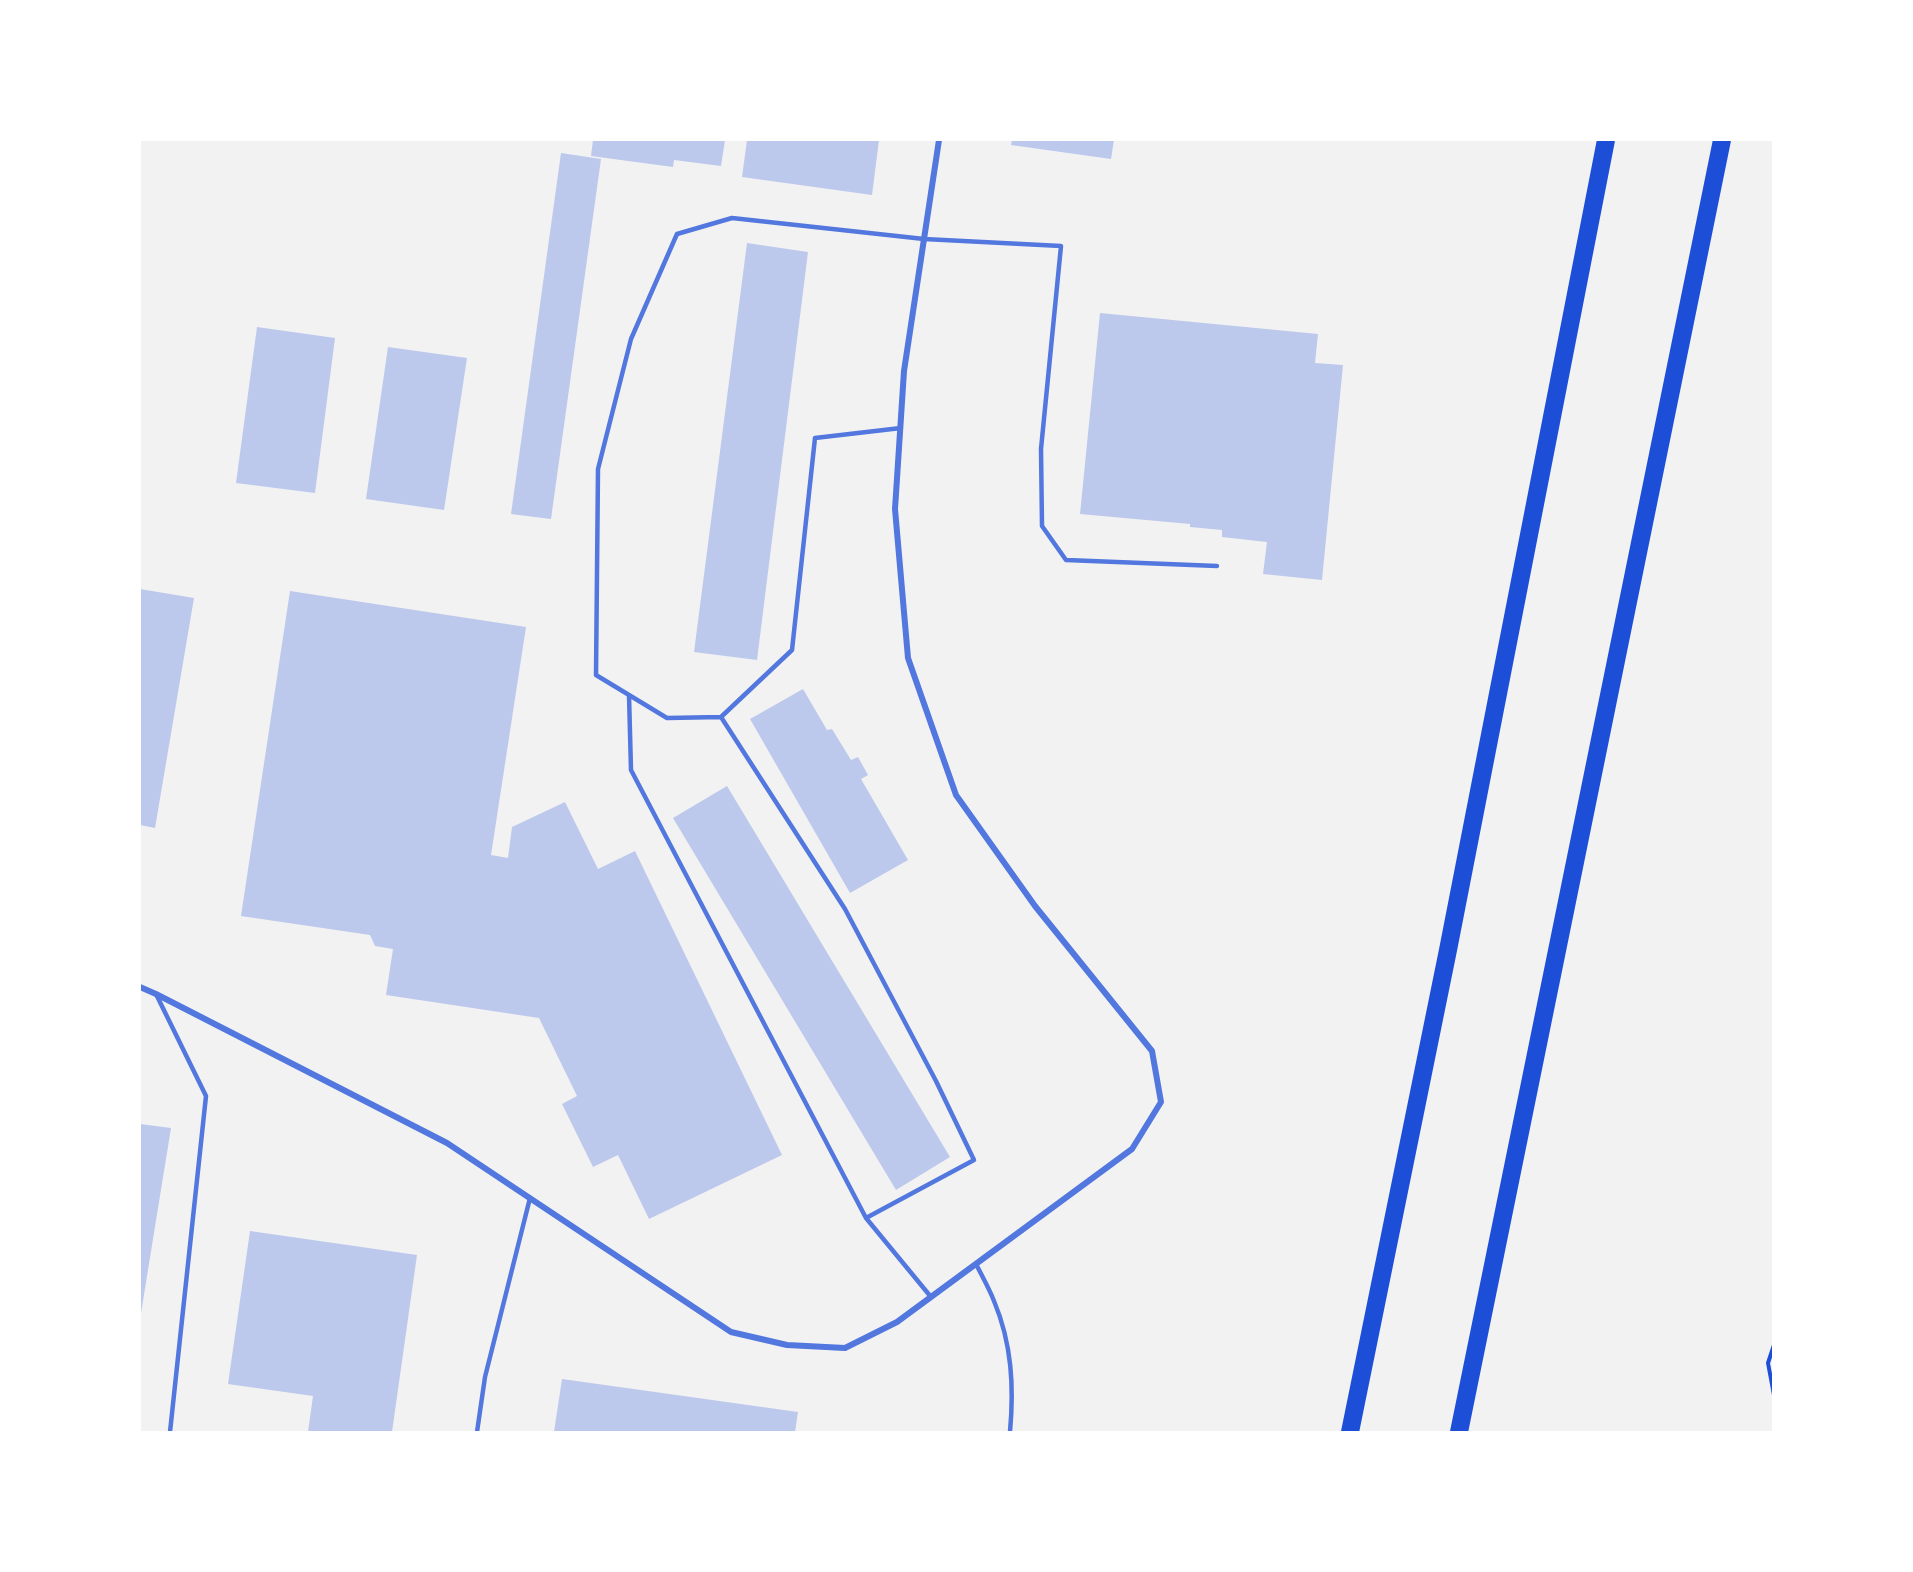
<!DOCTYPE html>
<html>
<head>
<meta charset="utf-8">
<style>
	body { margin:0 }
	#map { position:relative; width:1913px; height:1572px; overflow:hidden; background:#f2f2f2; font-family:Ubuntu,sans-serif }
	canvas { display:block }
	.frame { position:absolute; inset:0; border:141px solid #fff; pointer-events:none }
</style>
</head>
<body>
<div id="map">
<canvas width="1913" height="1572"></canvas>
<div class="frame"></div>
</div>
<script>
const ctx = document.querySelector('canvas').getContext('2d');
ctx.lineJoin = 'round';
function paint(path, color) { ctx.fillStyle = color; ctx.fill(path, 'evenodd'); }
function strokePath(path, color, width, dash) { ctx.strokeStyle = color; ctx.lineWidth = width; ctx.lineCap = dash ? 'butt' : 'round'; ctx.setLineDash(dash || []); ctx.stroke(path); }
const building = new Path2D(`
	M593 140H725L721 166 674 160 673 167 591 156Z
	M747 140H879L872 195 742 177Z
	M1012 140H1114L1111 159 1011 145Z
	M561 153 601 159 551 519 511 514Z
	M747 243 808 252 757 660 694 652Z
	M1100 313 1318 334 1315 363 1343 365 1322 580 1263 574 1267 542 1222 537V530L1190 527V524L1080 514Z
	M257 327 335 338 315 493 236 483Z
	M388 347 467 358 444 510 366 499Z
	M140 589 194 598 155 828 140 825Z
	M290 591 526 627 491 855 508 858 512 827 565 802 598 869 635 851 782 1155 649 1219 618 1155 593 1167 562 1104 577 1096 539 1018 386 995 393 949 375 946 370 935 241 916Z
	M803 689 827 730 832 729 851 760 858 757 868 775 861 779 908 860 850 893 750 719Z
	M727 786 950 1157 896 1190 673 818Z
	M140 1124 171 1128 141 1313H140Z
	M250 1231 417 1255 392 1432H308L313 1396 228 1384Z
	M562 1379 798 1412 795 1432H554Z`);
const path = new Path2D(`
	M1774 1345 1768 1363 1774 1395`);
const service = new Path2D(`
	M629 695 631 770 866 1218 974 1160 936 1081 845 909 721 717 667 718 596 675 598 469 631 339 677 234 732 218 924 239 1061 246 1041 449 1042 526 1066 560 1217 566
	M721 717 792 650 815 438 901 428
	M156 994 206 1096 170 1432
	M866 1218 931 1297
	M976 1264C982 1276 989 1288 994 1301 1012 1344 1014 1387 1010 1432
	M477 1432 485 1377 530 1198`);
const minor = new Path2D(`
	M140 987 156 994 447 1143 731 1332 787 1345 845 1348 897 1322 1132 1149 1161 1102 1152 1051 1035 906 956 795 908 658 895 509 904 371 939 140`);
const motorway = new Path2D(`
	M1350 1432 1448 950 1606 140
	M1459 1432 1722 140`);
paint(building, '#bdc9ec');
strokePath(path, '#1d4ed8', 4);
strokePath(service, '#5277de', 4.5);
strokePath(minor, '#5277de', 6);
strokePath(motorway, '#1d4ed8', 18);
</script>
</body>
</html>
